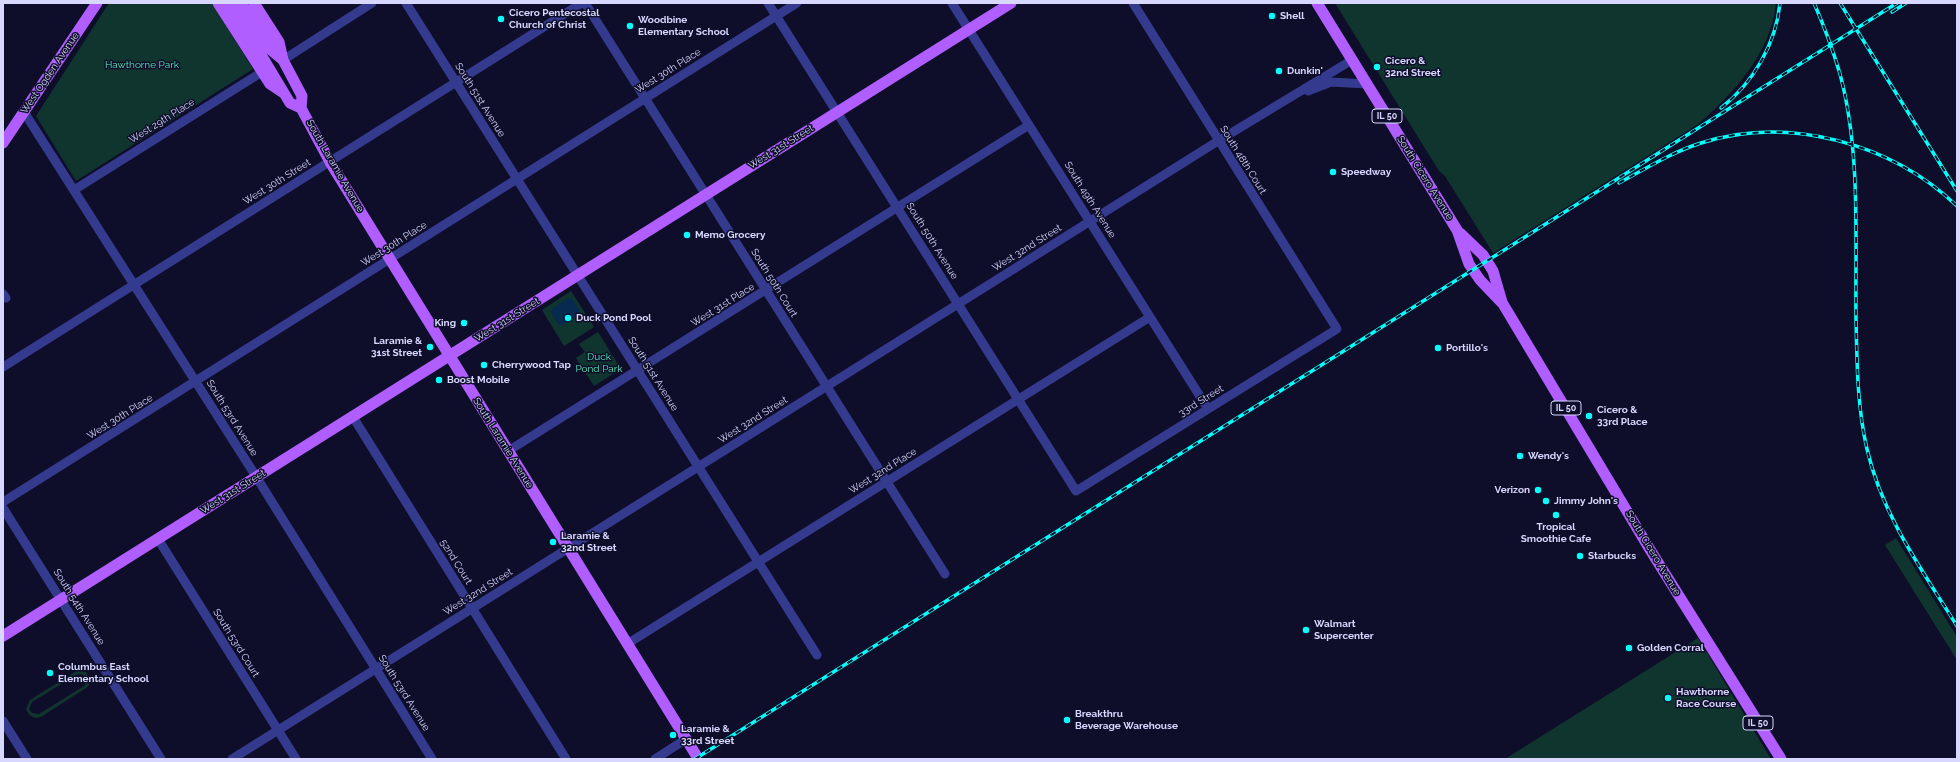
<!DOCTYPE html>
<html>
<head>
<meta charset="utf-8">
<style>
	body { margin:0 }
	#map { position:relative; width:1960px; height:762px; overflow:hidden; background:#0f0e2a; font-family:Raleway,sans-serif }
	canvas { display:block }
	.frame { position:absolute; inset:0; border:4px solid #d7d7ff; pointer-events:none }
</style>
</head>
<body>
<div id="map">
<canvas width="1960" height="762"></canvas>
<div class="frame"></div>
</div>
<script>
const g = document.querySelector('canvas').getContext('2d');
g.lineJoin = 'round';
function paint(path, color) { g.fillStyle = color; g.fill(path, 'evenodd'); }
function stroke(path, color, width, dash) { g.strokeStyle = color; g.lineWidth = width; g.lineCap = dash ? 'butt' : 'round'; g.setLineDash(dash || []); g.stroke(path); }
function label(font, color, halo, rows, align = 'center') {
  g.font = font + ' Raleway,sans-serif'; g.lineWidth = 3; g.setLineDash([]); g.textBaseline = 'middle'; g.strokeStyle = halo; g.fillStyle = color; for (const [text, x, y, turn = 0] of rows) {
    g.save(); g.translate(x, y); g.rotate((+turn || 0) * Math.PI / 180); g.textAlign = isNaN(turn) ? turn : align; if (halo) g.strokeText(text, 0, 0); g.fillText(text, 0, 0); g.restore();
  }
}
paint(new Path2D(`
	M109,3H212L253,69L76,181L36,116Z
	M1335,3H1776C1772,52 1732,95 1697,125L1493,253L1445,176L1439,171Z
	M571,291L594,327L564,346L542,310Z
	M598,332L621,369L594,386L576,358L585,352L579,344Z
	M1896,538L1957,637V660L1885,545Z
	M1698,638L1771,759H1505Z
	M78,670L86,672L89,678V685L86,688L41,717C33,719 29,716 26,709L30,700ZM76,675L81,674L86,677L87,681L84,686L39,714L32,713L29,709L32,702Z`), '#10352f');
paint(new Path2D(`
	M568,298L572,299L580,311L579,315L563,325H559L551,312L553,308Z`), '#072a50');
stroke(new Path2D(`
	M406,3L817,655
	M585,3L945,574
	M768,3L1076,491L1337,329L1133,3
	M952,3L1208,409
	M283,60L372,3
	M1308,91L1331,82L1367,84
	M24,112L257,478L432,759
	M74,190L262,72
	M3,294L6,298
	M3,367L582,3
	M353,417L566,759
	M508,451L1029,125
	M3,502L797,3
	M3,508L161,759
	M158,539L296,759
	M627,644L1150,317
	M3,721L27,759
	M232,759L1218,141L1352,60
	M655,759L686,739`), '#343b8e', 9);
stroke(new Path2D(`
	M218,3L270,84L282,92
	M230,3L290,103L301,108
	M241,3L271,50L283,60L302,96L301,108L330,162L696,755
	M254,3L279,42L283,60
	M1317,3L1457,230L1469,264L1480,280L1503,304L1649,548L1781,759
	M3,143L97,3
	M1460,233L1483,255L1493,271L1502,302
	M3,636L1011,3`), '#b05eff', 11);
const rail = new Path2D(`
	M1814,3C1824,26 1833,50 1840,74C1861,152 1855,238 1856,319C1857,362 1857,406 1867,449C1882,515 1922,570 1957,626
	M1840,3L1957,191
	M1892,12L1906,3
	M1721,108C1753,83 1776,44 1780,3
	M1619,183C1645,169 1672,152 1701,143C1788,115 1891,143 1957,206
	M695,759L1897,3`);
stroke(rail, '#03fffb', 3.5);
stroke(rail, '#0f0e2a', 2, [6]);
for (const [x, y, r, color] of [
	[1272,16,4,"#03fffb"],
	[501,19,4,"#03fffb"],
	[630,26,4,"#03fffb"],
	[1377,67,4,"#03fffb"],
	[1279,71,4,"#03fffb"],
	[1333,172,4,"#03fffb"],
	[687,235,4,"#03fffb"],
	[568,318,4,"#03fffb"],
	[464,323,4,"#03fffb"],
	[430,347,4,"#03fffb"],
	[1438,348,4,"#03fffb"],
	[484,365,4,"#03fffb"],
	[439,380,4,"#03fffb"],
	[1589,416,4,"#03fffb"],
	[1520,456,4,"#03fffb"],
	[1538,490,4,"#03fffb"],
	[1546,501,4,"#03fffb"],
	[1556,515,4,"#03fffb"],
	[553,542,4,"#03fffb"],
	[1580,556,4,"#03fffb"],
	[1306,630,4,"#03fffb"],
	[1629,648,4,"#03fffb"],
	[50,673,4,"#03fffb"],
	[1668,698,4,"#03fffb"],
	[1067,720,4,"#03fffb"],
	[673,735,4,"#03fffb"]
]) { const dot = new Path2D(); dot.arc(x, y, r, 0, 2 * Math.PI); g.fillStyle = color; g.fill(dot); stroke(dot, '#0f0e2a', 1.5); }
for (const [x, y, w] of [
	[1387,116,30],
	[1566,408,30],
	[1758,723,30]
]) { const box = new Path2D(); box.roundRect(x - w / 2, y - 7, w, 14, 3); g.fillStyle = '#0f0e2a'; g.fill(box); stroke(box, '#d7d7ff', 1); }
label('bold 9px', '#d7d7ff', null, [
	["IL 50",1387,116],
	["IL 50",1566,408],
	["IL 50",1758,723]
]);
label('bold 10px', '#d7d7ff', '#0f0e2a', [
	["Cicero Pentecostal",509,13],
	["Church of Christ",509,25],
	["Shell",1280,16],
	["Woodbine",638,20],
	["Elementary School",638,32],
	["Cicero &",1385,61],
	["32nd Street",1385,73],
	["Dunkin'",1287,71],
	["Speedway",1341,172],
	["Memo Grocery",695,235],
	["Duck Pond Pool",576,318],
	["King",456,323,"right"],
	["Laramie &",422,341,"right"],
	["31st Street",422,353,"right"],
	["Portillo's",1446,348],
	["Cherrywood Tap",492,365],
	["Boost Mobile",447,380],
	["Cicero &",1597,410],
	["33rd Place",1597,422],
	["Wendy's",1528,456],
	["Verizon",1530,490,"right"],
	["Jimmy John's",1554,501],
	["Tropical",1556,527,"center"],
	["Smoothie Cafe",1556,539,"center"],
	["Laramie &",561,536],
	["32nd Street",561,548],
	["Starbucks",1588,556],
	["Walmart",1314,624],
	["Supercenter",1314,636],
	["Golden Corral",1637,648],
	["Columbus East",58,667],
	["Elementary School",58,679],
	["Hawthorne",1676,692],
	["Race Course",1676,704],
	["Breakthru",1075,714],
	["Beverage Warehouse",1075,726],
	["Laramie &",681,729],
	["33rd Street",681,741]
], 'left');
label('10px', '#56ecb5', '#0f0e2a', [
	["Hawthorne Park",142,65],
	["Duck",599,357],
	["Pond Park",599,369]
]);
label('10px', '#d7d7ff', '#0f0e2a', [
	["West 30th Place",668,71,-32],
	["West Ogden Avenue",50,73,-56],
	["South 51st Avenue",480,100,58],
	["West 29th Place",162,121,-32],
	["West 31st Street",781,147,-32],
	["South 48th Court",1243,160,58],
	["South Laramie Avenue",335,166,60],
	["South Cicero Avenue",1425,178,58],
	["West 30th Street",277,182,-32],
	["South 49th Avenue",1090,200,58],
	["South 50th Avenue",932,241,58],
	["West 30th Place",394,244,-32],
	["West 32nd Street",1027,248,-32],
	["South 50th Court",774,283,58],
	["West 31st Place",723,305,-32],
	["West 31st Street",507,320,-32],
	["South 51st Avenue",653,374,58],
	["33rd Street",1201,401,-32],
	["West 30th Place",120,417,-32],
	["South 53rd Avenue",232,418,58],
	["West 32nd Street",753,420,-32],
	["South Laramie Avenue",503,443,58],
	["West 32nd Place",883,471,-32],
	["West 31st Street",233,492,-32],
	["South Cicero Avenue",1653,553,59],
	["52nd Court",456,562,58],
	["West 32nd Street",478,592,-32],
	["South 54th Avenue",79,607,58],
	["South 53rd Court",236,643,58],
	["South 53rd Avenue",404,693,58]
]);
</script>
</body>
</html>
